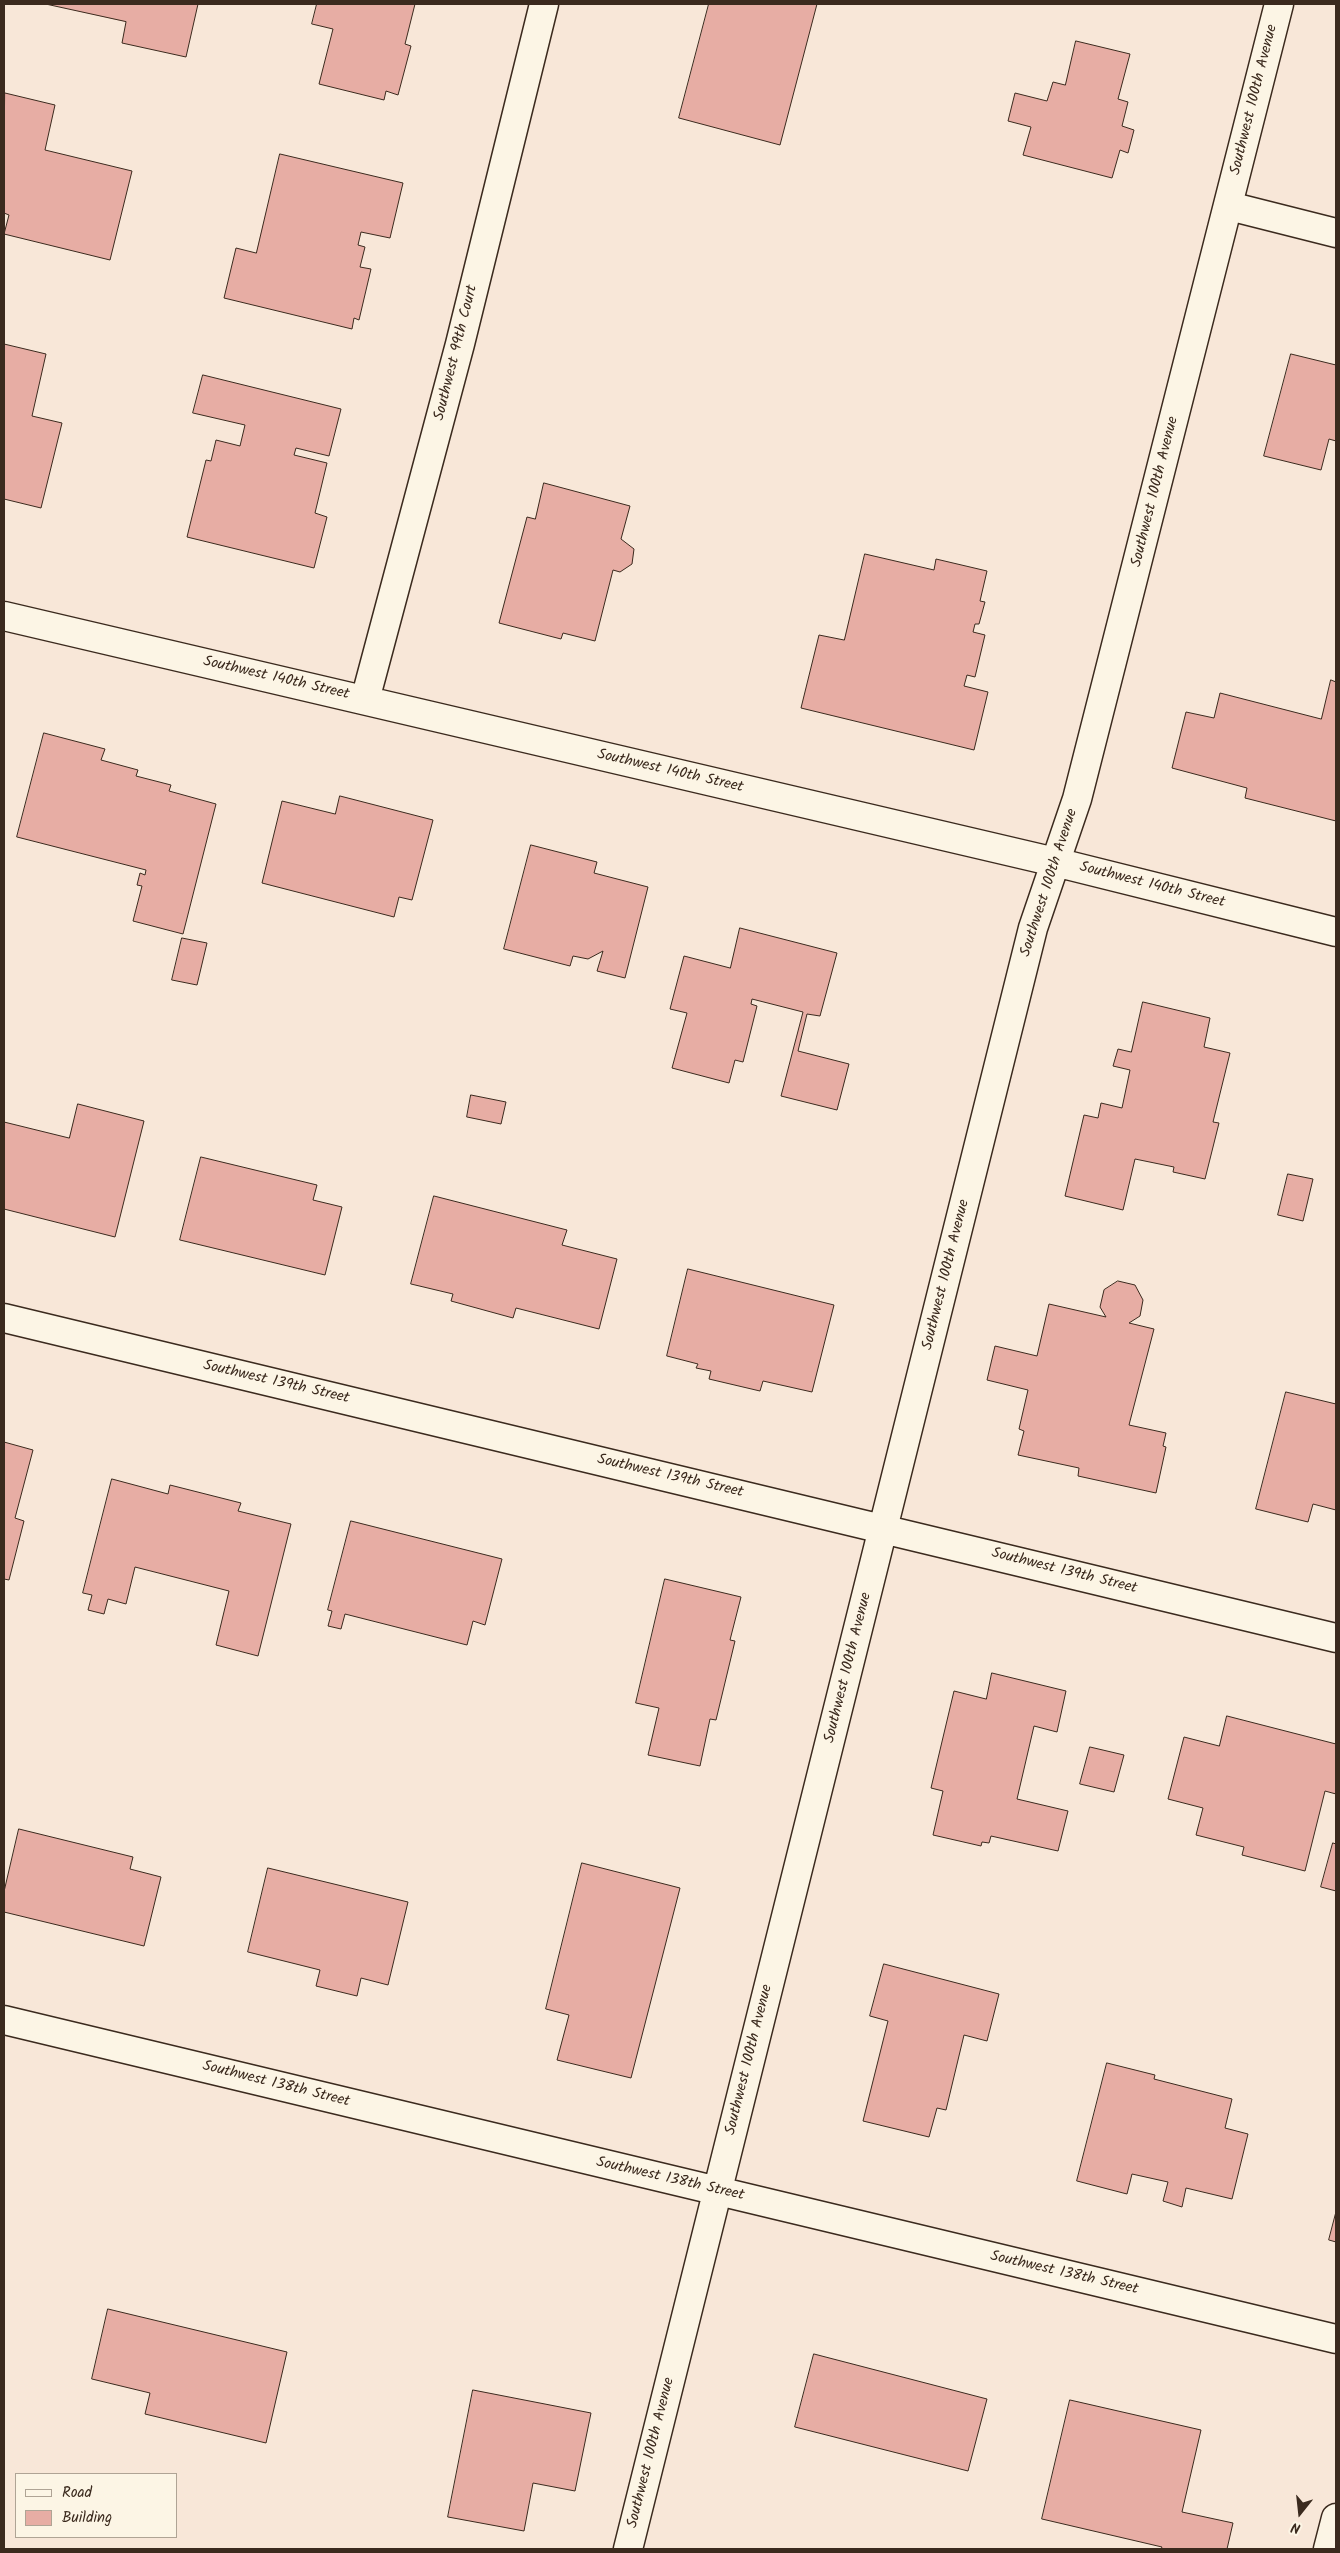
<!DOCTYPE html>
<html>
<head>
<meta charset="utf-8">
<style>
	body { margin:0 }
	#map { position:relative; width:1340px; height:2553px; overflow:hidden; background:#f8e7d8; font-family:Kalam,sans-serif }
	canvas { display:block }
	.frame { position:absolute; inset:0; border:5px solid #3b2a1e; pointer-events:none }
	.legend { position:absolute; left:15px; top:2473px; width:162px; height:65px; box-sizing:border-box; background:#fcf5e5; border:1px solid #afa495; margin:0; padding:6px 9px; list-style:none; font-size:15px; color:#3b2a1e }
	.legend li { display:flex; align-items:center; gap:10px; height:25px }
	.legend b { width:25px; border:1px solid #afa495 }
	.north { position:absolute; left:1275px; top:2488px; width:50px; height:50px; -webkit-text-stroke:4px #fcf5e5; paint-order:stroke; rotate:196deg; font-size:14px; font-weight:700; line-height:20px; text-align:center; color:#3b2a1e }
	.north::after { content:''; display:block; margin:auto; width:18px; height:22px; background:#3b2a1e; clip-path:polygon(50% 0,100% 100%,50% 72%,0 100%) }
</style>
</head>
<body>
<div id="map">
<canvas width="1340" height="2553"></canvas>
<div class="frame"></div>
<ul class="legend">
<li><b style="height:6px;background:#fcf5e5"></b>Road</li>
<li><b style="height:14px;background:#e7ada4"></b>Building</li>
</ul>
<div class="north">N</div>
</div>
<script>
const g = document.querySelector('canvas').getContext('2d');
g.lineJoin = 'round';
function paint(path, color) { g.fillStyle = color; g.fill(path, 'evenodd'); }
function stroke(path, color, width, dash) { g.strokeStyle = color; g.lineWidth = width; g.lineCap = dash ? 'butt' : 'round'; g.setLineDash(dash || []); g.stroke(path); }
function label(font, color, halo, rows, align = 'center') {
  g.font = font + ' Kalam,sans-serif'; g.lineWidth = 4.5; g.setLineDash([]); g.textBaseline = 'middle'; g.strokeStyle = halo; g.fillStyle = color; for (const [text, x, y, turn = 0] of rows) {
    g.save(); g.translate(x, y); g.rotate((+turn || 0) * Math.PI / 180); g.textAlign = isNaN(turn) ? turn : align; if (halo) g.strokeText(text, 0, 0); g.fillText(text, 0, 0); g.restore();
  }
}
const building = new Path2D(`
	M46,4H198L186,57L122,43L126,22Z
	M317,4H415L405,44L411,46L398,95L386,91L384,100L319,84L333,29L312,24Z
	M709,4H817L780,145L679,118Z
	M1076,41L1130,54L1118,99L1128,102L1122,126L1134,130L1128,153L1120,150L1112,178L1023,155L1031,127L1008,121L1015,93L1047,101L1053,82L1065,85Z
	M5,93L55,105L45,150L132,171L110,260L4,234L9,215L4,213Z
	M280,154L403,183L390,238L361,232L358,245L365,247L360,267L371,269L359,320L354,318L352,329L224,298L236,248L256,253Z
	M4,344L46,354L32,416L62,423L41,508L4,499Z
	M1291,354L1336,365V441L1329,439L1321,470L1264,456Z
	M203,375L341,409L329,456L296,448L294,455L327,463L315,513L327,517L314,568L187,537L206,460L211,461L216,440L240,446L245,425L193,413Z
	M544,483L630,506L621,539L634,549L632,564L620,572L613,570L595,641L563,633L561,639L499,623L527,517L535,519Z
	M865,554L934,570L936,559L987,571L980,601L985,602L979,624H975L973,632L985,635L975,677L967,675L964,686L988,692L974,750L801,708L819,635L844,640Z
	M1331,680L1336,682V821L1245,798L1247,788L1172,768L1186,712L1214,718L1220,693L1321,719Z
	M44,733L105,749L101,760L138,770L136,776L171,785L169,791L216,804L183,934L133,921L142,886L137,885L140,873L145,875L146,870L17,837Z
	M340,796L433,820L412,900L399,897L394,917L262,883L282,801L335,814Z
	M531,845L597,862L594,873L648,887L625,978L597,971L603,951L588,959L573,956L570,966L504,949Z
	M740,928L837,953L820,1016L807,1014L798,1051L849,1064L837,1110L781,1096L803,1012L752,999L751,1004L757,1006L743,1062L735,1060L729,1083L672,1068L687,1013L670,1009L684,956L730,968Z
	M182,938L207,943L197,985L172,980Z
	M1143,1002L1210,1018L1204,1047L1230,1053L1213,1122L1219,1123L1205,1179L1173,1172L1174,1167L1135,1159L1123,1210L1065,1196L1084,1115L1098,1118L1101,1103L1122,1108L1130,1070L1113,1066L1118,1049L1131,1052Z
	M471,1095L506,1102L501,1124L467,1117Z
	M78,1104L144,1121L115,1237L4,1209V1122L69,1138Z
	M201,1157L317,1185L313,1200L342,1207L325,1275L180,1240Z
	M1288,1174L1313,1179L1303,1221L1278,1215Z
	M434,1196L567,1230L562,1245L617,1259L599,1329L516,1308L513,1318L451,1301L453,1294L411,1284Z
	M688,1269L834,1305L812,1392L763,1381L760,1391L709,1379L711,1371L696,1368L698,1364L667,1356Z
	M1118,1281L1135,1285L1143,1300L1140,1316L1129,1323L1154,1329L1129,1425L1166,1433L1163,1446L1166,1447L1156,1493L1078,1476L1079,1468L1018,1455L1024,1431L1019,1429L1028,1390L987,1380L995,1346L1037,1356L1049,1304L1106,1317L1100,1307L1104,1290Z
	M1286,1392L1336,1404V1510L1313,1504L1308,1522L1256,1509Z
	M4,1442L33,1450L15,1518L24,1521L9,1580L4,1579Z
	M112,1479L168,1494L170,1485L241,1503L238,1511L291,1524L258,1656L216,1645L229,1591L135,1567L126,1604L108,1599L104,1614L88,1610L92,1595L83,1593Z
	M351,1521L502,1559L485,1625L473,1621L467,1645L345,1614L341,1629L328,1626L332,1611L328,1610Z
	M665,1579L741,1597L730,1640L735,1641L716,1720L710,1719L700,1766L648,1755L659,1708L636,1703Z
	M992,1673L1066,1691L1057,1732L1034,1726L1017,1799L1068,1811L1058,1851L991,1836L989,1843L982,1842L981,1846L933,1835L943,1791L931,1788L954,1691L986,1699Z
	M1227,1716L1336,1744V1794L1325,1791L1305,1871L1242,1855L1244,1847L1196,1835L1203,1808L1168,1799L1184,1737L1219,1746Z
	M1090,1747L1124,1755L1114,1792L1080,1784Z
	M19,1829L133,1857L130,1869L161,1877L144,1946L4,1912V1892Z
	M1333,1843L1336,1844V1891L1321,1887Z
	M582,1863L680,1888L631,2078L557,2060L569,2015L546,2009Z
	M268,1868L408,1902L388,1985L361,1978L357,1996L316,1986L320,1970L248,1952Z
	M884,1964L999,1994L987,2041L964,2035L946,2110L937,2108L929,2137L863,2121L888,2021L870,2016Z
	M1107,2063L1155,2075L1154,2079L1232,2099L1225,2128L1248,2134L1232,2199L1186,2188L1182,2207L1163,2201L1168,2182L1132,2174L1127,2194L1077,2181Z
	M1336,2212V2242L1329,2240Z
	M108,2309L287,2352L266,2443L145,2414L150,2393L92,2379Z
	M814,2354L987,2399L968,2471L795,2427Z
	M473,2390L591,2413L575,2491L533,2483L524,2531L448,2517Z
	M1070,2400L1201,2430L1182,2512L1233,2523L1227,2549H1161L1162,2547L1042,2519Z`);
paint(building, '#e7ada4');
stroke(building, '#3b2a1e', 1);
const minor = new Path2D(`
	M1229,206L1336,233
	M4,616L1055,862L1336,932
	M365,700L460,344L544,4
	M4,1318L1336,1638
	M4,2020L1336,2339
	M628,2549L1033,928L1077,799L1279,4
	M1328,2549L1336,2518`);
stroke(minor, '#3b2a1e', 31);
stroke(minor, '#fcf5e5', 28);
label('15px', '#3b2a1e', '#fcf5e5', [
	["Southwest 100th Avenue",1255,100,-76],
	["Southwest 99th Court",457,353,-76],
	["Southwest 100th Avenue",1156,492,-76],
	["Southwest 140th Street",276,679,13],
	["Southwest 140th Street",670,772,13],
	["Southwest 100th Avenue",1050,883,-72],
	["Southwest 140th Street",1152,886,14],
	["Southwest 100th Avenue",947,1275,-76],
	["Southwest 139th Street",276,1383,13],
	["Southwest 139th Street",670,1477,13],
	["Southwest 139th Street",1064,1572,14],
	["Southwest 100th Avenue",849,1668,-76],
	["Southwest 100th Avenue",750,2060,-76],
	["Southwest 138th Street",276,2085,14],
	["Southwest 138th Street",670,2180,13],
	["Southwest 138th Street",1064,2274,13],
	["Southwest 100th Avenue",652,2453,-76]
]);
</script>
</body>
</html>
